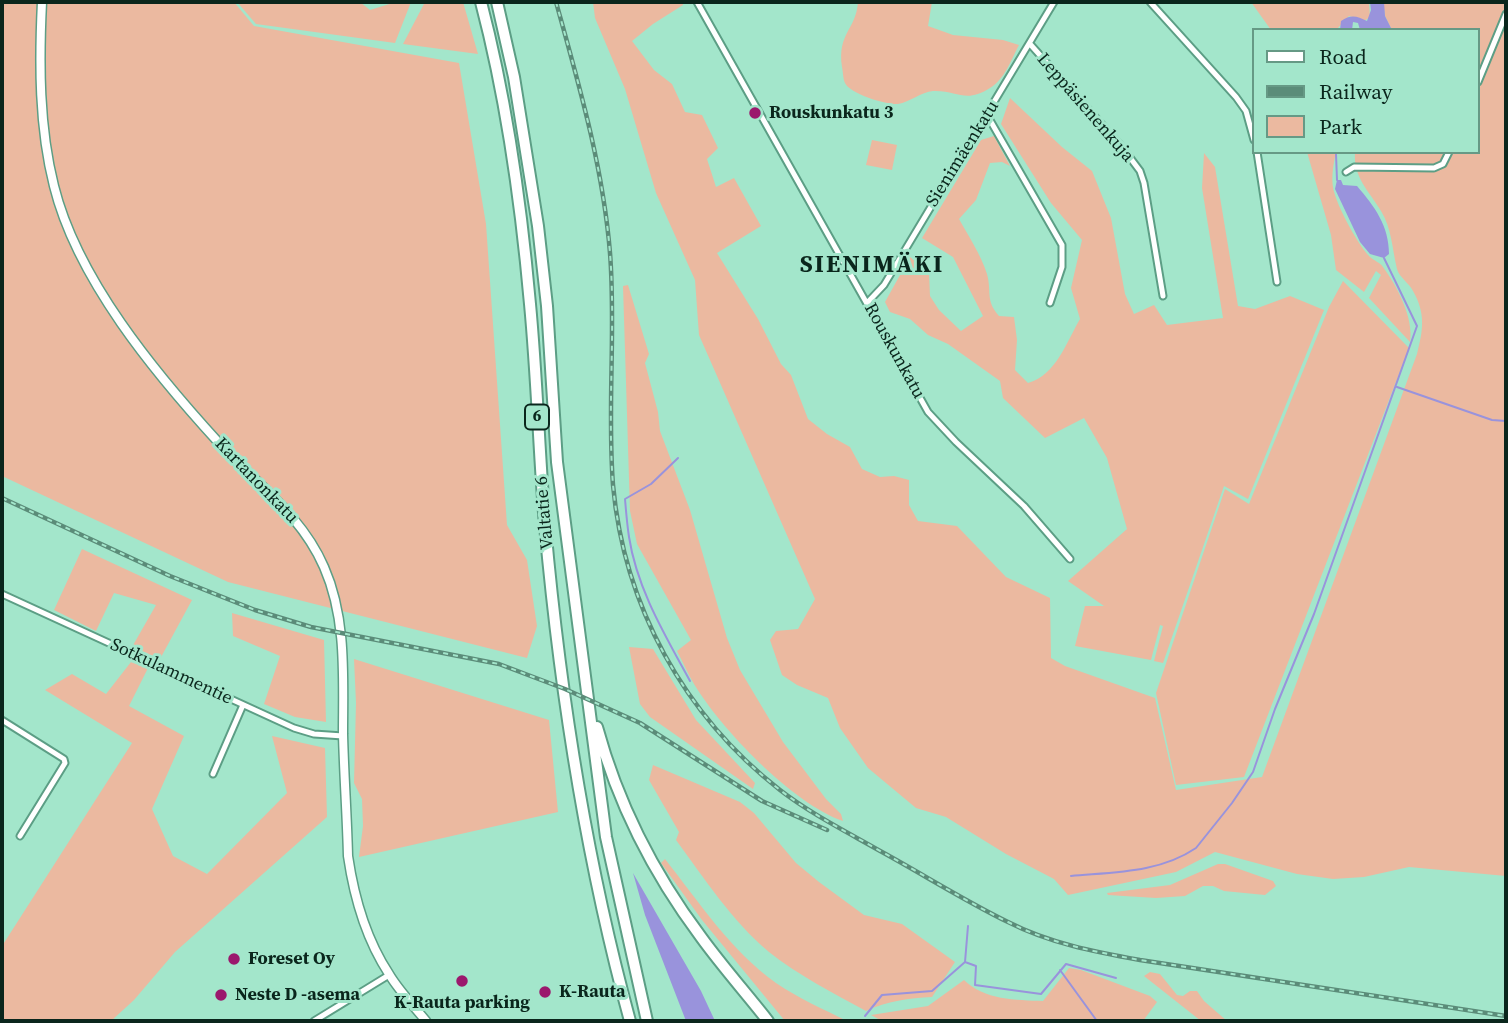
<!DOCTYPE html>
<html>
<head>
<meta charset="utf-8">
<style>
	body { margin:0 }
	#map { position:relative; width:1508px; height:1023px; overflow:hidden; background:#a3e6cb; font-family:"Source Serif 4",serif }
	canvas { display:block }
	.frame { position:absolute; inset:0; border:4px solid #0a261c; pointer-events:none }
	.legend { position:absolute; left:1252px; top:28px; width:228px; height:126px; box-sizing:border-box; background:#a3e6cb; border:2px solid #669985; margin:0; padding:9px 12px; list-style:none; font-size:21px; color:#0a261c }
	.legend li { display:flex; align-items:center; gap:14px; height:35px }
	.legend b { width:35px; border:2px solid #669985 }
</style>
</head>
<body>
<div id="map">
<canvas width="1508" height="1023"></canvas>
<div class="frame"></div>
<ul class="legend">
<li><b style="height:9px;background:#fff"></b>Road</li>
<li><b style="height:9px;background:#5b8c79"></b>Railway</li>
<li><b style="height:19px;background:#ebb9a0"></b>Park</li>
</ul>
</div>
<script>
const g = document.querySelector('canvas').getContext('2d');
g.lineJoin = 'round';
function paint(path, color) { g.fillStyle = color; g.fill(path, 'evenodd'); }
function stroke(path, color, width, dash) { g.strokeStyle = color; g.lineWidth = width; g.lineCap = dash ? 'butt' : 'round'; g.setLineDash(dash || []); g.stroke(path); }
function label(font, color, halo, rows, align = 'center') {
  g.font = font + ' "Source Serif 4",serif'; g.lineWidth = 6; g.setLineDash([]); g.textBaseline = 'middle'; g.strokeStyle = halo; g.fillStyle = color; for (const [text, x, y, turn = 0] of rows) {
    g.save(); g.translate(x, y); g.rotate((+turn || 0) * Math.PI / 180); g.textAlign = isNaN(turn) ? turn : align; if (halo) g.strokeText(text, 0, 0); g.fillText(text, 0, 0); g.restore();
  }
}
paint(new Path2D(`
	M2,2H234L254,26L459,63L486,224L507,525L527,560L537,626L527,658L228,582L2,476Z
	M237,2H360L370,10L396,2H411L395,43L256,24Z
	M425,2H463L478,54L403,44Z
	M593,2H683V5L653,24L632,41L654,70L672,84L685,112L702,115L718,148L707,159L716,187L734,178L761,226L717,253L758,319L781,364L791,375L808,419L827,434L850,447L862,469L880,477L894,476L909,480V505L918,521L957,526L1006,577L1050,598L1051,658L1065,666L1155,698L1176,790L1262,777L1417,354C1423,330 1426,314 1413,291C1409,283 1399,277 1397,269C1392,249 1392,229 1381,211C1369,191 1353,177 1355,152H1478V30H1392L1385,16L1383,2H1506V876L1409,867L1364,877L1333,879L1297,874L1215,852L1176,872L1068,895L1054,879L1006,854L946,817L916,808L868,768L840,728L828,698L797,685L782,675L770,640L776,631L798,629L815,599L699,335L695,280L656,193L625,89L595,18Z
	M858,2H932L928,26L953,35L1003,40L1019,45C1011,60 1005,79 990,88C965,104 958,90 933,91C921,92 910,102 898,104C887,105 850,94 845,83C843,79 843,71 842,67C837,33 856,30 858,2Z
	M1251,2H1369L1370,17L1364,21L1349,16L1336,30H1271Z
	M1010,98L1062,147L1092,171L1111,218L1125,294L1134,314L1154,305L1167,325L1223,318L1202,188L1204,153L1215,167L1238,306L1255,309L1290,296L1324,310L1248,499L1224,486L1163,663L1154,661L1163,626L1160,625L1151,660L1075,646L1085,606H1104L1068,581L1127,529L1107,458L1084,418L1045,438L1003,398L1000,381L948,344L928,335L910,319L890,312L885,302L910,257L929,272L930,296L939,310L961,331L983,316L953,257L922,238L981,140L994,136L1010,166L1002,162L990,163L976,200L959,219C969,237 981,255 987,274C992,292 985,300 999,316L1014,317L1017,340L1015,370L1028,383C1056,375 1066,343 1080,319L1071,288L1082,240L1051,203L1001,124Z
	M872,140L897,145L892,170L866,165Z
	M1307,152H1336C1333,166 1330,182 1335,195C1340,211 1358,245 1370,257C1374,261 1380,262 1383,267C1397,286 1414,318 1410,342L1369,298L1381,275L1376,271L1364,292L1336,270L1331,235Z
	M1343,281L1409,348L1244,777L1176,785L1156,693L1225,489L1249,504L1329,307Z
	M628,285L649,354L645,363L658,412L660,431L690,510L727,638L740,670L783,742L826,799L841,814L843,821C793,804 721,729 694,684C688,674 683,662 677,651L691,640L637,544L630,511L623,286Z
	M82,549L192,600L160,659L132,647L156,605L114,593L96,631L54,610Z
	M232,613L324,640L326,722L295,717L264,704L280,656L233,636Z
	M629,647L653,649L696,720L755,783L753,789L650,717L640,704Z
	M354,659L549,720L558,812L359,857L363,826L362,799L354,783L356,703Z
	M131,662L148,668L129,706L184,736L152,809L173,856L207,874L287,793L272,736L325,748L327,817L175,952L134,1000L111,1021H2V946L132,743L45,690L72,674L106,694Z
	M653,765L740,802L754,813L796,863L819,882L864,915L902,924L955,962L932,997C909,998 887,1001 866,1011C833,993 798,975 769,952C732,921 704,878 676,840L679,832L649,780Z
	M665,859C699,902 731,951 776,983C798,998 823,1009 847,1021H785L702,920L661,863Z
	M1218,864H1225L1273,881L1276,886L1265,895L1224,891L1213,886H1203L1185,896L1156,898L1108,895L1107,893L1170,885Z
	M1069,968L1081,970L1150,996L1157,1002L1143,1021H882L871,1015L928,1006L964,980C984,1000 1016,1000 1043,1001Z
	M1150,972L1160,974L1177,995L1183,996L1190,991H1197L1204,1001L1227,1021H1201L1144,976Z`), '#ebb9a0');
paint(new Path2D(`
	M1370,2H1384L1385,16L1392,30H1360L1358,23L1353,22L1352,30H1340L1341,21C1351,14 1357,16 1367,21L1371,10Z
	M1337,180H1341L1343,185L1357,186C1375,207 1389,226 1389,254L1384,258L1370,254L1360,242L1335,189Z
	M633,873L701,991L715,1021H686L645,915Z`), '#9993dc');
stroke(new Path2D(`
	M1336,154L1337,180
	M1397,387L1492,420L1506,421
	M678,458L651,484L625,499C626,511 627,524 629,537C637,589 665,635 690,681
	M1071,876C1114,872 1159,873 1196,848L1232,803L1253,772L1275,709L1314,614L1417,326L1384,258
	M965,962L976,966L975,985L1041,994L1066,964L1116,978
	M1060,970L1097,1021
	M865,1016L882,995L932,991L965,962L968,926`), '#9993dc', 2);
const street = new Path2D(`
	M697,2L928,412L956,442L1024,506L1070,559
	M1150,2L1236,97L1246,111L1254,140
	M1030,44L1122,147L1140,171L1144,183L1163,296
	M1478,82L1506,14
	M987,115L1062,245V267L1050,303
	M1257,152L1277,282
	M1346,172L1354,167L1434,168L1443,164L1449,152
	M867,303L884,285L1054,2
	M2,594L294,728L314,734L343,736
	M2,720L64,759L65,763L20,836
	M213,774L243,705
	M314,1021L389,975`);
const secondary = new Path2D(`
	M42,2C39,63 39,127 54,186C77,279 155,373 219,443C256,484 301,514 324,567C347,619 343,678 343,734C344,775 347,815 348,856C354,897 366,939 389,974C399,991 414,1006 426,1021`);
const highway = new Path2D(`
	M481,2C507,101 521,203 530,304C537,378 539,452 545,526C560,692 586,860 630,1021
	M497,2L514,77L538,226L547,306L557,462L606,837L647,1021
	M597,727C618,804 653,873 701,937C722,966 746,993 768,1021`);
stroke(street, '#5c9e85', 9);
stroke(secondary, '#5c9e85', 11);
stroke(highway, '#5c9e85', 14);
stroke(street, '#fff', 5);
stroke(secondary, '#fff', 8);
stroke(highway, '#fff', 10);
const rail = new Path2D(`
	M556,2C579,85 603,167 610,253C616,330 607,408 613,485C624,606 684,715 780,790C811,814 847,832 882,852C924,875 965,901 1008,922C1049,943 1095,952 1140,960L1506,1016
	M2,498L170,576L255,610L311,627L499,664L565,689L640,723L762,801L827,830`);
stroke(rail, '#5b8c79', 4.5);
stroke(rail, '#a3e6cb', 2, [5]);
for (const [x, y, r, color] of [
	[755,113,7,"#9b186d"],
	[234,959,7,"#9b186d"],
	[462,981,7,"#9b186d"],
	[545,992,7,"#9b186d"],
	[221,995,7,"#9b186d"]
]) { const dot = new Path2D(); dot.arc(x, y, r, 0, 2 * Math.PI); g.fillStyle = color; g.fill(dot); stroke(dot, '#a3e6cb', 2.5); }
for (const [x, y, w] of [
	[537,417,24]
]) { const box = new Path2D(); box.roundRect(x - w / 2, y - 12.5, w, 25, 5); g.fillStyle = '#a3e6cb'; g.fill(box); stroke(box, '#0a261c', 2); }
label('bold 16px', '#0a261c', null, [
	["6",537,417]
]);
label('18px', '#0a261c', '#a3e6cb', [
	["Leppäsienenkuja",1085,108,49],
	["Sienimäenkatu",963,154,-58],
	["Rouskunkatu",894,351,61],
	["Kartanonkatu",256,481,46],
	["Valtatie 6",545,513,-95],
	["Sotkulammentie",171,672,25]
]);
label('bold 18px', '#0a261c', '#a3e6cb', [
	["Rouskunkatu 3",769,113],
	["Foreset Oy",248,959],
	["K-Rauta",559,992],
	["Neste D -asema",235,995],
	["K-Rauta parking",462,1003,"center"]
], 'left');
g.letterSpacing = '2px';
label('bold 24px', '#0a261c', '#a3e6cb', [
	["SIENIMÄKI",872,266]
]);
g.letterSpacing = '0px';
</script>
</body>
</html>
